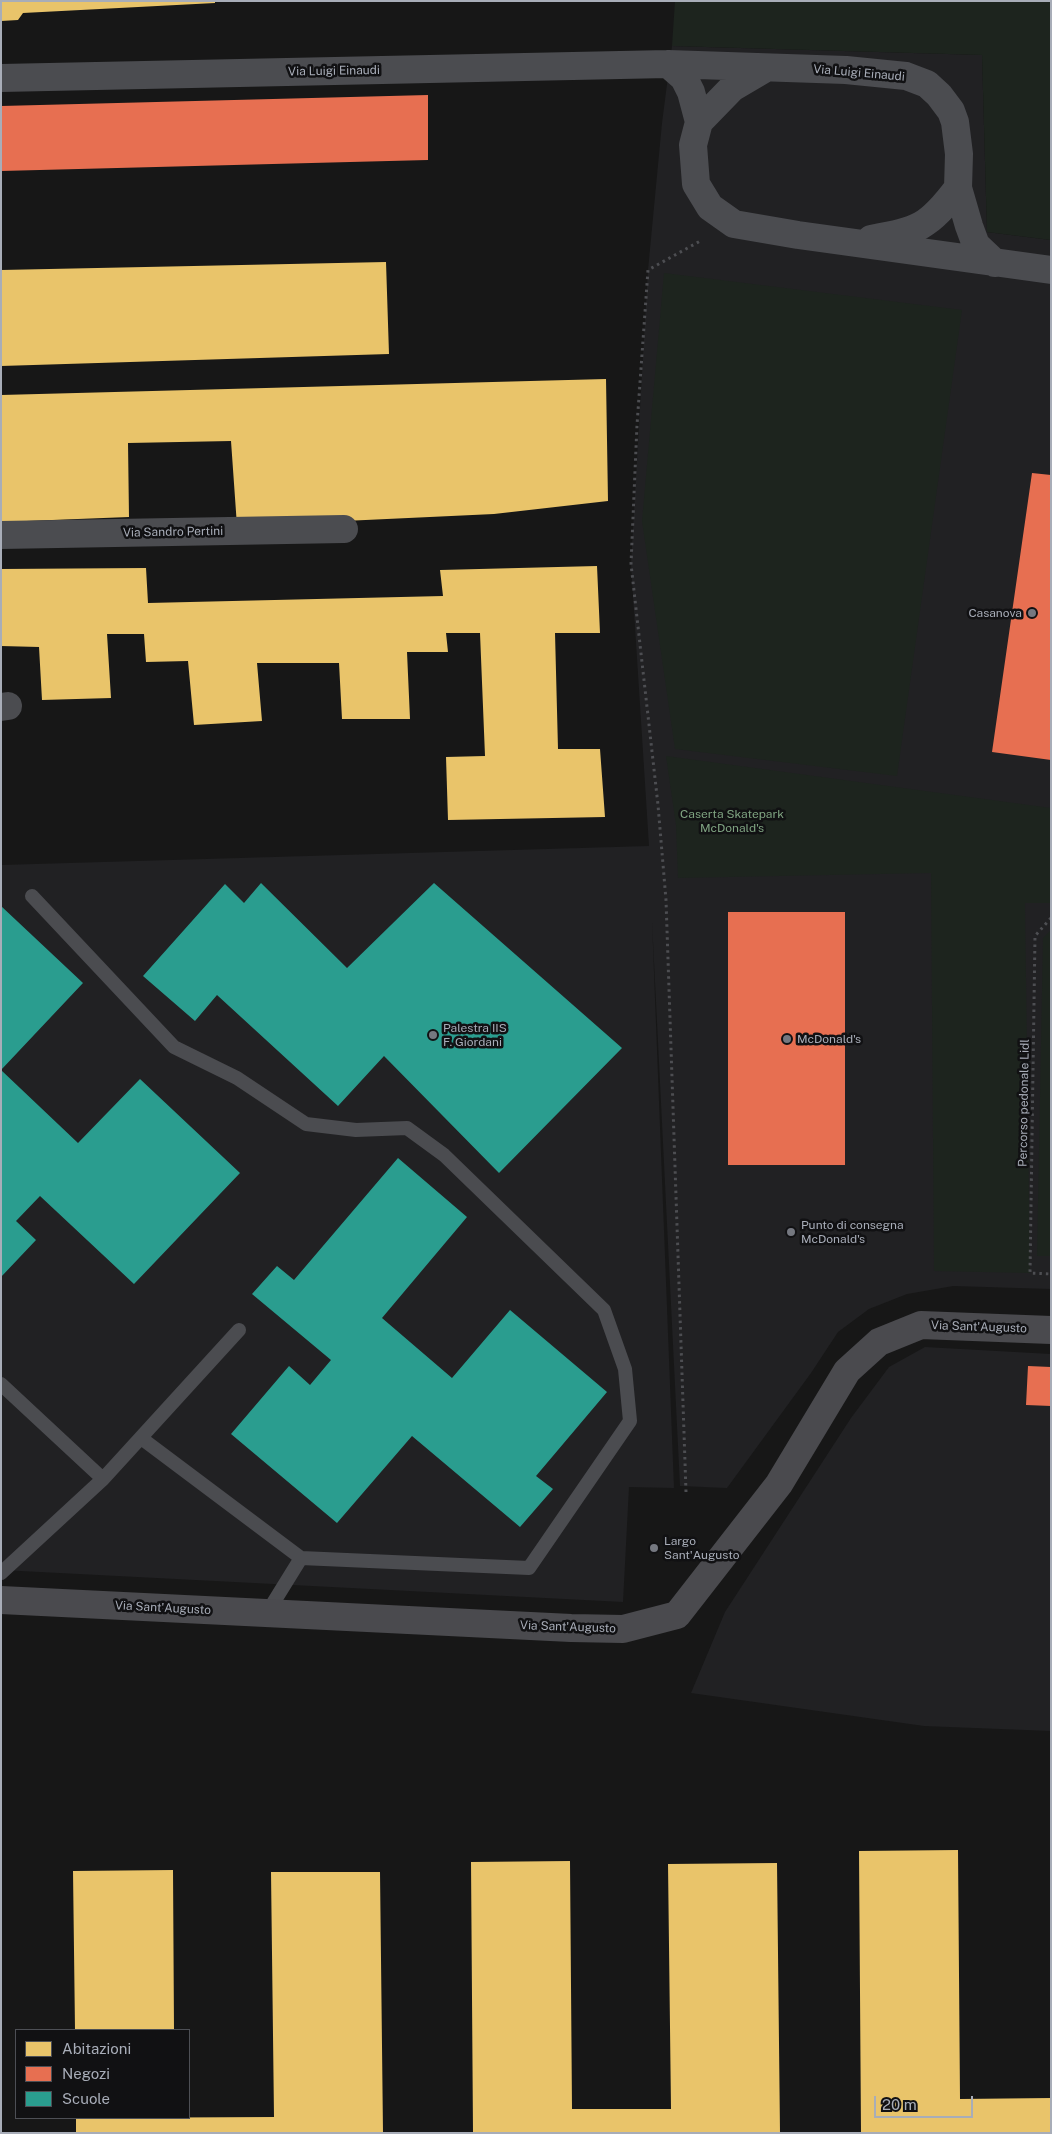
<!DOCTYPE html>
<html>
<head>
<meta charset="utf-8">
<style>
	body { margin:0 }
	#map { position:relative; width:1052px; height:2134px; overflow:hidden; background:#171717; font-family:"Public Sans",sans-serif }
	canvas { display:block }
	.frame { position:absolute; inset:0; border:2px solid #a8adb8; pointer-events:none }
	.legend { position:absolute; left:15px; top:2029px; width:175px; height:90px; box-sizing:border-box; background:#111113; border:1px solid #4d4f55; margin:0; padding:6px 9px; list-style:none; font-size:15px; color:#a8adb8 }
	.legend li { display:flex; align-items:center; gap:10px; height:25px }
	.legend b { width:25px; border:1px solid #4d4f55 }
	.scale { position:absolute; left:874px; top:2096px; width:99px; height:22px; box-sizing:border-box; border:2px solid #a8adb8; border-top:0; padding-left:6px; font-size:15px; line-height:18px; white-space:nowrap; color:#a8adb8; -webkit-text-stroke:4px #111113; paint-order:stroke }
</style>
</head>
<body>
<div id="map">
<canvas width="1052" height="2134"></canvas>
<div class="frame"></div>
<ul class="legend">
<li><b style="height:14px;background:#e9c46a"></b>Abitazioni</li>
<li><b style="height:14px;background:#e76f51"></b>Negozi</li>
<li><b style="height:14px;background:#2a9d8f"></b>Scuole</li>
</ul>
<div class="scale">20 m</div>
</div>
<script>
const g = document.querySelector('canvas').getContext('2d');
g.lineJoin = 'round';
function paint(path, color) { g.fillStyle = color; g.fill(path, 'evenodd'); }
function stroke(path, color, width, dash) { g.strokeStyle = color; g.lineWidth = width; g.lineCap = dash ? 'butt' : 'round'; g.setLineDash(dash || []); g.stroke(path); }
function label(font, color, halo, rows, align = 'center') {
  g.font = font + ' "Public Sans",sans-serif'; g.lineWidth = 5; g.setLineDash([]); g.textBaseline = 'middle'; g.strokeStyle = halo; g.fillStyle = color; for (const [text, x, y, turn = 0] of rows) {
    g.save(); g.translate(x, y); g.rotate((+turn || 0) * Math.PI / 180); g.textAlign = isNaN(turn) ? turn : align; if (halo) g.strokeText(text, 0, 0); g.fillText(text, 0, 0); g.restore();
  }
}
paint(new Path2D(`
	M672,46L982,55L987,232L1051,240V1289L953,1286L907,1294L869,1309L838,1332L811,1373L727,1488L680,1486L652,921L674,1488L629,1487L623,1602L1,1570V865L649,846L631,564L648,270L662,123Z
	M925,1347L1051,1354V1731L924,1726L691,1693L725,1612L851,1418L889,1367Z`), '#212123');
paint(new Path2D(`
	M675,1H1051V240L987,232L982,55L672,46Z
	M664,273L962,310L897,776L675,749L642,521Z
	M666,756L1051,808V903H1025L1030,1273L934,1271L931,873L678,878L676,825Z
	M1051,930V1256H1037L1043,938Z`), '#1d241e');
paint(new Path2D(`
	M1,1H215V3L23,13L18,20L1,21Z
	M386,262L389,354L1,366V270Z
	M606,379L608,501L494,514L237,526L231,441L128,443L129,517L1,522V395Z
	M597,566L600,633H555L558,749H600L605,817L448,820L446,757L485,756L480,633H446L448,652H407L410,719H342L339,663H257L262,721L194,725L188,661L146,662L144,634H107L111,698L42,700L39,647L1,646V569L146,568L148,603L443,596L440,570Z
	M958,1850L960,2099L1051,2098V2133H861L859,1851Z
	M570,1861L572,2109H671L668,1864L777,1863L780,2133H473L471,1862Z
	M173,1870L174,2030H75L73,1871Z
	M271,1872H380L383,2133H76V2118L274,2117Z`), '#e9c46a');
paint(new Path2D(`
	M428,95V160L1,171V106Z
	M1032,473L1051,475V760L992,752Z
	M728,912H845V1165H728Z
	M1028,1366L1051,1367V1406L1026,1405Z`), '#e76f51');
paint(new Path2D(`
	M261,883L347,968L434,883L622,1048L499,1173L384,1056L338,1106L217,995L195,1021L143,976L225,884L244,903Z
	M1,906L83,983L1,1070Z
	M1,1070L78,1143L140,1079L240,1173L134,1284L40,1196L16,1221L36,1240L1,1277Z
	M398,1158L467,1217L382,1318L452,1378L510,1310L607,1392L536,1476L553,1489L520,1527L412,1436L337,1523L231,1434L289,1366L310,1385L331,1360L252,1294L277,1266L294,1280Z`), '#2a9d8f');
stroke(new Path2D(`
	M1051,918L1035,936L1030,1273L1051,1274
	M686,1492L666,900L658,805L631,564L637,425L648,270L702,240`), '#4d4e52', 3, [2.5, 4]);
stroke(new Path2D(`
	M32,896L174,1047L237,1078L306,1124L356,1130L407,1128L444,1155L604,1310L625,1369L630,1421L529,1568L301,1558L141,1438
	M1,1384L103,1479L239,1330
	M1,1573L103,1479
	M267,1613L301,1558`), '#4b4c50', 14);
stroke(new Path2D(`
	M668,64L684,78L691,92L699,122L693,145L696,184L710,207L734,224L798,235L1051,270
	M1,78L668,64L846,70L906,76L927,84L939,95L951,111L955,122L959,154L958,188L969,226L976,245L995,263
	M699,122L732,88L766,68
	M871,239C919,230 928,228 958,188
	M1,535L344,529
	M1,707L8,706`), '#4b4c50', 28);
stroke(new Path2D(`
	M1,1600L571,1628L623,1629L677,1615L779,1484L847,1371L879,1342L921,1325L1051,1330`), '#4a4a4e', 28);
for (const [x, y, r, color] of [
	[1032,613,5,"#757880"],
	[433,1035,5,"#757880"],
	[787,1039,5,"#757880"],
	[791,1232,5,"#757880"],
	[654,1548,5,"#757880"]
]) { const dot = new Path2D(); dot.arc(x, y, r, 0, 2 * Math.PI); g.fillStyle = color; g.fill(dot); stroke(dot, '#111113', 2); }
label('12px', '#a8adb8', '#111113', [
	["Via Luigi Einaudi",334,71,-1],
	["Via Luigi Einaudi",859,73,5],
	["Via Sandro Pertini",173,532,-1],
	["Percorso pedonale Lidl",1024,1103,-89],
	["Via Sant'Augusto",979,1327,2],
	["Via Sant'Augusto",163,1608,3],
	["Via Sant'Augusto",568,1627,2]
]);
label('12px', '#a8adb8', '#111113', [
	["Casanova",1022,613,"right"],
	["Palestra IIS",443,1028],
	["F. Giordani",443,1042],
	["McDonald's",797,1039],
	["Punto di consegna",801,1225],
	["McDonald's",801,1239],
	["Largo",664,1541],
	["Sant'Augusto",664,1555]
], 'left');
label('12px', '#7fa381', '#111113', [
	["Caserta Skatepark",732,814],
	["McDonald's",732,828]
]);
</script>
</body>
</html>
